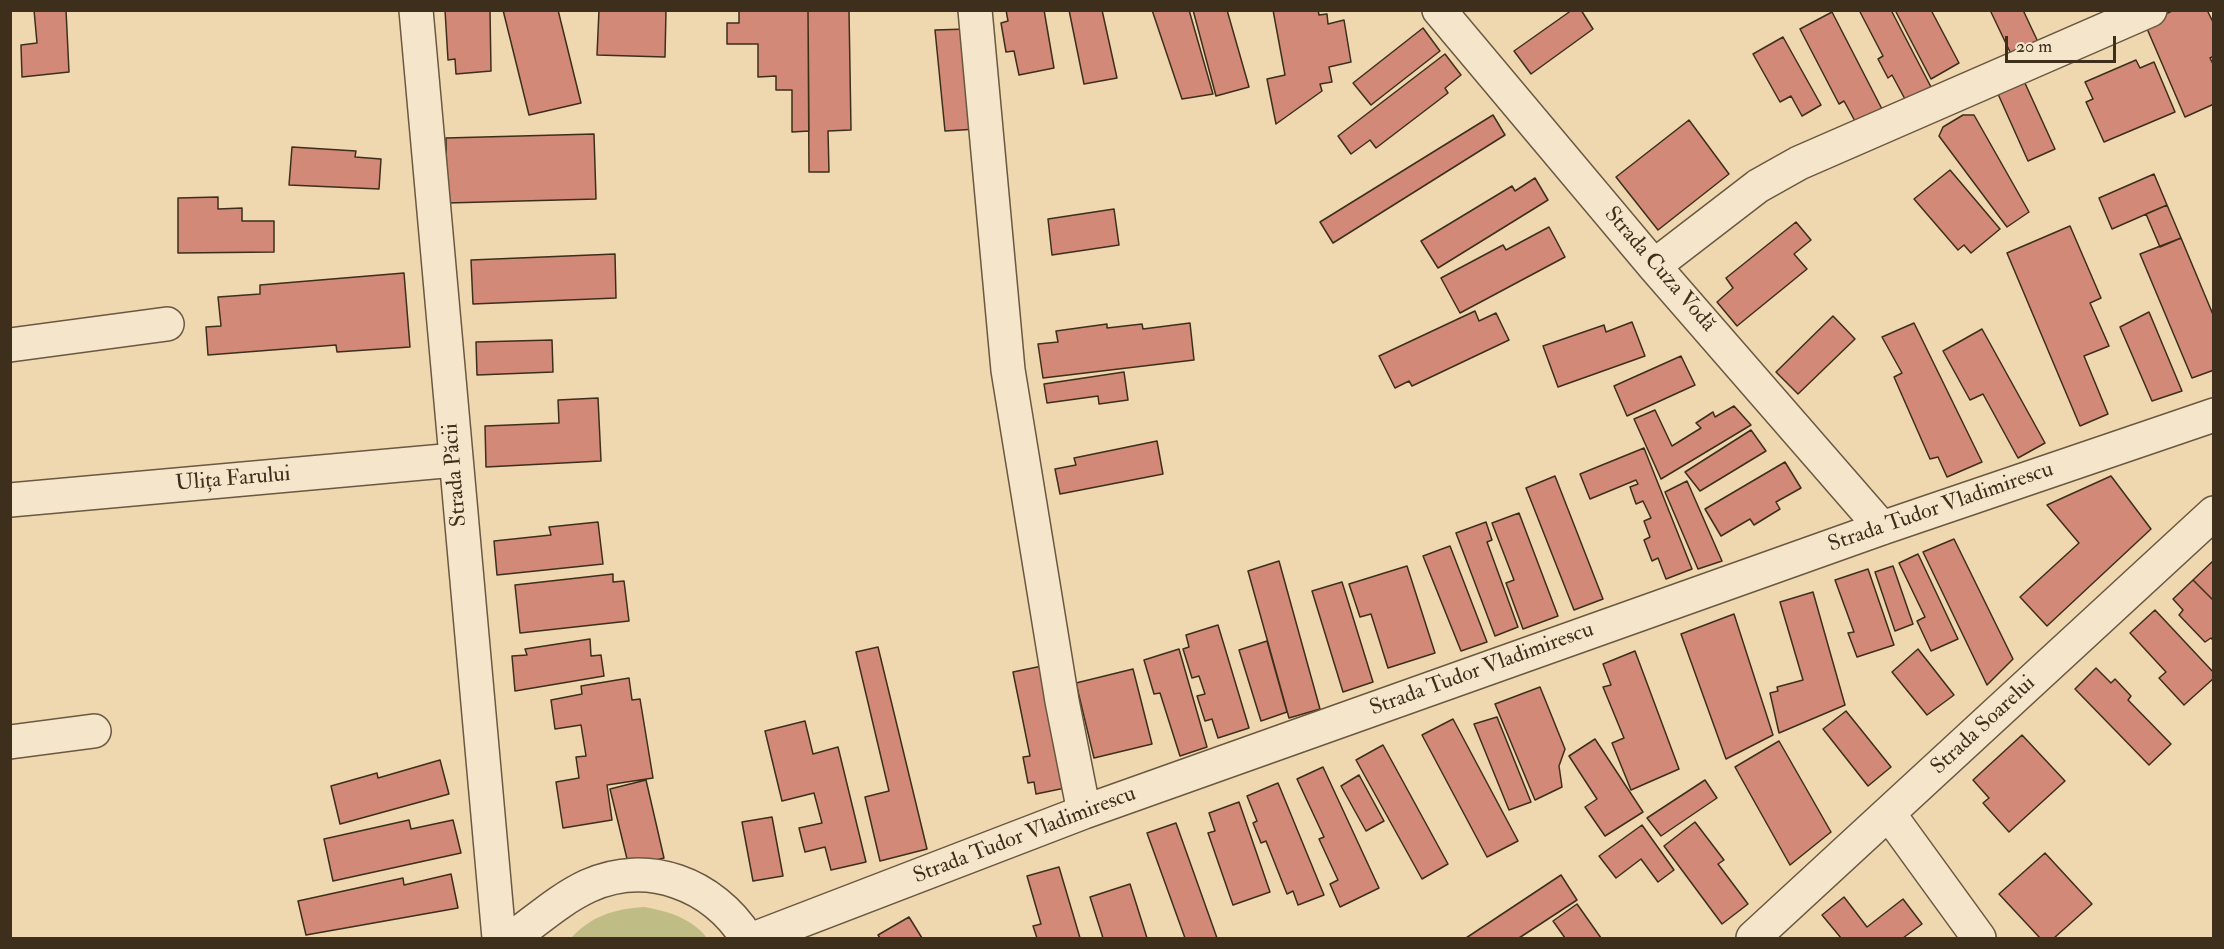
<!DOCTYPE html>
<html>
<head>
<meta charset="utf-8">
<style>
	body { margin:0 }
	#map { position:relative; width:2224px; height:949px; overflow:hidden; background:#efd7af; font-family:"IM FELL Double Pica",serif }
	canvas { display:block }
	.frame { position:absolute; inset:0; border:12px solid #3d2f1c; pointer-events:none }
	.scale { position:absolute; left:2005px; top:36px; width:111px; height:27px; box-sizing:border-box; border:3px solid #3d2f1c; border-top:0; padding-left:8px; font-size:18px; line-height:21px; white-space:nowrap; color:#3d2f1c; -webkit-text-stroke:4px #f5e5cb; paint-order:stroke }
</style>
</head>
<body>
<div id="map">
<canvas width="2224" height="949"></canvas>
<div class="frame"></div>
<div class="scale">20 m</div>
</div>
<script>
const g = document.querySelector('canvas').getContext('2d');
g.lineJoin = 'round';
function paint(path, color) { g.fillStyle = color; g.fill(path, 'evenodd'); }
function stroke(path, color, width, dash) { g.strokeStyle = color; g.lineWidth = width; g.lineCap = dash ? 'butt' : 'round'; g.setLineDash(dash || []); g.stroke(path); }
function label(font, color, halo, rows, align = 'center') {
  g.font = font + ' "IM FELL Double Pica",serif'; g.lineWidth = 4.5; g.setLineDash([]); g.textBaseline = 'middle'; g.strokeStyle = halo; g.fillStyle = color; for (const [text, x, y, turn = 0] of rows) {
    g.save(); g.translate(x, y); g.rotate((+turn || 0) * Math.PI / 180); g.textAlign = isNaN(turn) ? turn : align; if (halo) g.strokeText(text, 0, 0); g.fillText(text, 0, 0); g.restore();
  }
}
paint(new Path2D(`
	M644,907C668,911 691,918 707,938H571C591,916 614,909 644,907Z`), '#c0bc86');
const building = new Path2D(`
	M34,10H66L69,72L22,77L21,45L37,43Z
	M445,10H490L491,71L456,74L455,59L448,60Z
	M503,10H558L581,103L529,115Z
	M599,10H666L665,57L597,55Z
	M739,10H808L809,131L792,132V90H776V76L758,77V44H727V23H739Z
	M808,10H849L851,130L828,131L829,172H809Z
	M1006,10H1044L1054,68L1019,75L1014,51L1006,52L1001,23L1008,21Z
	M1069,10H1102L1117,78L1084,84Z
	M1152,10H1189L1213,94L1182,99Z
	M1193,10H1227L1249,87L1216,96Z
	M1273,10H1318L1319,15L1327,14L1328,24L1344,20L1351,62L1329,67L1332,82L1320,84L1322,91L1276,124L1267,79L1285,75Z
	M1572,10H1581L1593,29L1531,74L1514,51Z
	M1859,10H1891L1931,87L1906,101L1892,75L1888,78L1878,59L1883,56Z
	M1895,10H1931L1959,63L1931,79Z
	M1990,10H2023L2038,42L2011,54Z
	M2174,10H2207L2214,24V56L2210,58L2214,66V104L2185,117L2145,24Z
	M1832,12L1882,109L1856,123L1844,101L1839,104L1800,29Z
	M1423,28L1440,51L1371,105L1353,83Z
	M967,29L977,129L945,131L935,30Z
	M1783,37L1821,105L1802,116L1791,96L1780,102L1753,54Z
	M1445,54L1461,75L1445,88L1448,93L1376,148L1370,140L1351,154L1338,136Z
	M2136,60L2140,68L2154,62L2175,112L2104,142L2086,102L2093,99L2085,82Z
	M2024,81L2055,149L2028,161L1998,94Z
	M1493,115L1505,135L1333,243L1320,222Z
	M1963,115H1974L2029,212L2007,227L1939,136L1943,127Z
	M1689,120L1729,174L1658,230L1616,177Z
	M594,134L596,199L447,203L446,138Z
	M292,147L356,151L355,157L381,159L379,189L289,185Z
	M1950,170L2000,229L1971,253L1964,245L1958,250L1914,199Z
	M2154,174L2167,205L2112,229L2099,198Z
	M1535,178L1548,200L1438,268L1421,241L1512,186L1515,191Z
	M218,197V209L242,208V221H274V252L178,253V198Z
	M2167,205L2181,238L2160,247L2146,214Z
	M1114,209L1119,245L1052,255L1048,219Z
	M1796,222L1811,240L1794,254L1807,269L1737,326L1717,302L1733,288L1726,278Z
	M2070,226L2101,298L2090,303L2109,346L2084,356L2108,414L2080,426L2007,253Z
	M1549,227L1565,257L1460,313L1441,278L1503,245L1506,250Z
	M2181,238L2214,317V370L2192,378L2140,254Z
	M615,254L616,298L473,304L471,260Z
	M404,273L410,347L337,352L336,345L208,355L206,327L221,326L218,297L260,294V285Z
	M1475,311L1479,321L1496,313L1509,340L1412,386L1409,381L1395,388L1379,356Z
	M2149,312L2182,391L2152,401L2120,327Z
	M1833,316L1855,339L1798,394L1776,372Z
	M1632,322L1645,356L1558,387L1543,346L1604,325L1606,332Z
	M1190,323L1194,360L1043,378L1038,344L1058,342L1056,331L1107,324V328L1142,324L1143,329Z
	M1914,323L1982,462L1947,477L1938,457L1930,459L1894,377L1902,373L1882,337Z
	M1982,329L2045,443L2018,458L1983,394L1970,400L1943,351Z
	M552,340L553,372L477,375L476,342Z
	M1681,356L1695,385L1627,416L1614,386Z
	M1124,372L1128,400L1099,404L1098,396L1047,403L1044,384Z
	M598,398L601,461L486,467L485,426L559,423L558,400Z
	M1734,406L1751,425L1661,479L1634,419L1655,410L1672,446L1701,428L1696,423L1713,412L1715,417Z
	M1751,430L1766,451L1700,491L1685,472Z
	M1157,441L1163,474L1060,494L1055,469L1076,465L1074,458Z
	M1644,448L1692,569L1666,579L1658,558L1652,561L1644,540L1650,537L1644,521L1651,518L1643,501L1636,504L1630,487L1638,484L1636,480L1590,499L1580,474Z
	M1785,462L1801,488L1776,502L1780,509L1754,525L1750,519L1721,536L1705,509Z
	M1555,476L1603,599L1574,610L1526,488Z
	M2111,476L2151,529L2047,626L2020,597L2079,543L2047,505Z
	M1687,481L1722,561L1698,569L1665,492Z
	M1519,513L1558,616L1523,629L1506,583L1514,580L1492,523Z
	M598,522L603,564L497,575L494,541L551,535L549,527Z
	M1486,522L1492,540L1487,542L1518,627L1495,636L1456,533Z
	M1954,539L2013,659L1987,685L1923,552Z
	M1450,546L1487,642L1461,651L1423,556Z
	M1918,554L1958,639L1931,651L1917,621L1925,617L1899,563Z
	M2214,560V601L2193,580Z
	M1279,561L1320,709L1289,718L1248,571Z
	M1407,566L1435,653L1388,668L1371,614L1360,617L1349,584Z
	M1893,566L1913,624L1895,631L1875,572Z
	M1868,569L1894,645L1857,657L1848,633L1854,632L1835,580Z
	M613,574V582L624,581L629,621L520,633L515,585Z
	M2193,580L2214,601V641L2211,638L2205,642L2179,615L2183,610L2173,599Z
	M1342,582L1373,682L1343,692L1312,591Z
	M1813,592L1845,705L1779,733L1770,693L1778,691L1777,687L1803,680L1780,602Z
	M2155,610L2214,673V678L2184,705L2159,678L2166,672L2130,633Z
	M1734,614L1773,735L1726,759L1681,634Z
	M1218,625L1249,728L1218,738L1212,719L1205,721L1197,696L1205,694L1199,676L1192,678L1183,649L1189,647L1186,635Z
	M590,639L591,656L601,655L604,676L515,691L512,656L527,655L525,649Z
	M1267,641L1287,712L1261,721L1239,650Z
	M878,647L927,849L880,861L865,797L889,791L856,652Z
	M1179,649L1207,747L1180,756L1160,693L1154,694L1144,660Z
	M1918,649L1954,695L1927,715L1892,672Z
	M1635,651L1679,769L1631,790L1612,743L1624,738L1603,687L1611,685L1603,664Z
	M1047,665L1070,787L1036,794L1034,782L1028,783L1023,757L1030,756L1013,672Z
	M2096,668L2111,683L2115,679L2131,696L2128,700L2171,744L2149,765L2075,689Z
	M1133,669L1152,744L1094,758L1076,683Z
	M629,678L632,700L640,699L653,778L607,785L612,820L563,828L556,782L579,778L576,757L586,756L581,725L555,729L551,700L582,694L581,686Z
	M1540,687L1565,749L1559,766L1562,787L1535,800L1495,704Z
	M1846,711L1891,767L1868,786L1823,729Z
	M1497,717L1531,802L1509,810L1474,724Z
	M1453,719L1518,841L1487,857L1422,735Z
	M805,721L813,754L838,747L866,862L831,870L825,847L805,852L799,828L822,823L814,793L782,801L765,731Z
	M2022,735L2065,781L2009,832L1983,803L1989,798L1973,780Z
	M1595,739L1643,812L1605,836L1585,807L1597,799L1569,756Z
	M1779,741L1831,832L1790,865L1735,767Z
	M1383,745L1448,864L1422,879L1356,760Z
	M440,760L449,794L340,824L331,786L377,773L378,778Z
	M1323,767L1379,888L1340,907L1330,884L1338,880L1319,839L1324,837L1297,779Z
	M1359,775L1384,821L1366,831L1341,786Z
	M646,780L664,858L629,867L610,789Z
	M1705,780L1717,798L1661,836L1647,818Z
	M1278,783L1324,895L1298,905L1293,891L1287,894L1266,841L1261,843L1253,823L1257,821L1247,796Z
	M1239,802L1270,892L1233,905L1208,833L1215,831L1209,813Z
	M772,817L783,876L753,881L742,822Z
	M409,820L411,829L453,820L461,853L333,881L324,839Z
	M1695,822L1724,860L1718,864L1748,904L1722,924L1664,846Z
	M1176,823L1217,938H1185L1147,833Z
	M1642,825L1674,870L1658,882L1641,859L1616,878L1599,856Z
	M2045,853L2092,904L2054,938H2040L1999,894Z
	M1059,867L1080,938H1037L1033,926L1041,924L1027,876Z
	M451,874L458,908L306,935L298,901L403,878L404,885Z
	M1561,875L1577,900L1519,938H1466Z
	M1130,884L1147,938H1103L1090,897Z
	M1844,897L1867,927L1903,899L1922,924L1903,938H1841L1822,915Z
	M1577,904L1601,938H1565L1553,921Z
	M909,917L922,938H880L878,935Z`);
paint(building, '#d28977');
stroke(building, '#3d2f1c', 1.5);
const street = new Path2D(`
	M416,10L499,938
	M975,10L1008,370L1062,701L1084,812
	M1439,10L1654,266L1882,528
	M1654,266L1758,186L1799,163L2150,10
	M10,345L167,324
	M10,500L455,460
	M10,742L94,731
	M1889,814L1979,938
	M512,938C536,921 560,899 588,886C648,859 713,884 747,938
	M756,938L1084,812L1882,528L2214,415
	M1753,938L2214,513`);
stroke(street, '#6a5941', 36);
stroke(street, '#f5e5cb', 33);
label('22px', '#3d2f1c', '#f5e5cb', [
	["Strada Cuza Vodă",1659,270,49],
	["Strada Păcii",456,475,-95],
	["Ulița Farului",233,480,-5],
	["Strada Tudor Vladimirescu",1941,508,-19],
	["Strada Tudor Vladimirescu",1482,670,-20],
	["Strada Soarelui",1984,726,-43],
	["Strada Tudor Vladimirescu",1025,836,-21]
]);
</script>
</body>
</html>
